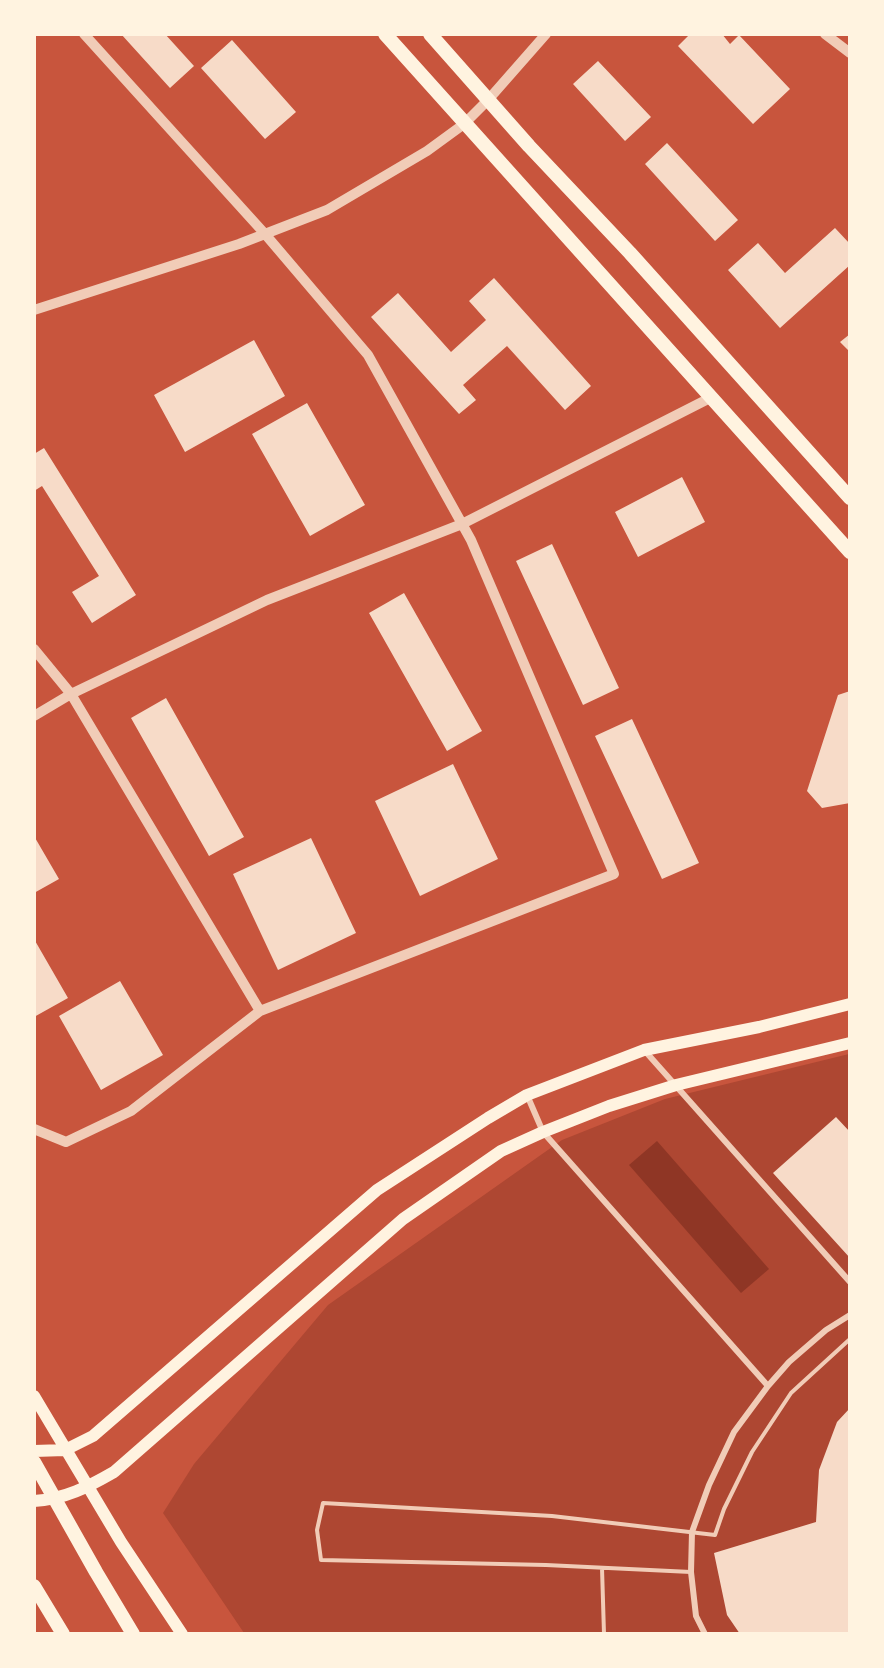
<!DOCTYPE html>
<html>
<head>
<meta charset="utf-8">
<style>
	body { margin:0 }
	#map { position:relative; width:884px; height:1668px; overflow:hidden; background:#c8553d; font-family:"Golos Text",sans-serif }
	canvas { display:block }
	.frame { position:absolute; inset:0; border:36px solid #fff3e0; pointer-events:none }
</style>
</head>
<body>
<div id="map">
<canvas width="884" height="1668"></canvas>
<div class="frame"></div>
</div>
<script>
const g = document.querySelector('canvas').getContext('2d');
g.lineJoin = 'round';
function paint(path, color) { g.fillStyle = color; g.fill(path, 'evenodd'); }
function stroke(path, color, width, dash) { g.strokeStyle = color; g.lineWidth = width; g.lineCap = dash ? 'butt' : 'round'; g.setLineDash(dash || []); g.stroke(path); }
paint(new Path2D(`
	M849,1054V1633H244L163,1513L194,1464L328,1305L562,1140L665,1099Z`), '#ae4732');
paint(new Path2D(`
	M657,1141L769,1269L741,1293L629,1165Z`), '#8f3625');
paint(new Path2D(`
	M121,34H165L194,66L170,88Z
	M690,34H722L730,44L739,35L790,89L753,124L678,46Z
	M232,40L296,112L265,139L201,68Z
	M598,61L651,117L625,141L573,84Z
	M667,143L738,220L715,241L645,164Z
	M835,228L850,244V265L780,328L728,270L758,243L785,273Z
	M494,278L591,386L565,410L507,346L463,385L476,400L459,414L371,317L398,293L451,352L486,320L469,301Z
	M850,334V352L840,342Z
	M254,340L285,396L185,452L154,395Z
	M307,403L365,505L310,536L252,434Z
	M44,448L136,595L92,623L72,592L99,576L42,486L34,491V454Z
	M682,477L705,522L638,557L615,512Z
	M552,544L619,688L583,705L516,561Z
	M404,593L482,731L447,751L369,613Z
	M850,691V803L822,808L807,791L838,695Z
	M166,698L244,837L209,856L131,718Z
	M632,719L699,863L662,879L595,736Z
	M453,764L498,859L420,896L375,801Z
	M34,836L59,879L34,893Z
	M311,838L356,933L278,970L233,874Z
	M34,939L68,998L34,1017Z
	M120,981L163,1055L101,1090L59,1016Z
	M836,1117L850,1132V1258L773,1173Z
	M850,1408V1634H740L727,1615L714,1553L816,1522L819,1470L837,1422Z`), '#f7dbc8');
stroke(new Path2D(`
	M602,1568L604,1634
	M691,1572L546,1565L321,1560L317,1530L323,1503L552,1516L715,1535L724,1509L752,1452L791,1393L850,1339`), '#f1ccb7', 4);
stroke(new Path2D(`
	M645,1051L850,1282
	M527,1095L543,1132L768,1386
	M705,1634L696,1616L691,1572L692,1532L709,1485L734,1432L768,1386L789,1362L826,1330L850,1315`), '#f1ccb7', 6);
stroke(new Path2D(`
	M825,34L850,53
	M34,310L239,244L327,210L427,151L464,124L488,100L546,34
	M34,649L71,694L260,1011
	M34,716L71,694L267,600L462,524L710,398
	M34,1129L66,1142L131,1111L260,1011L614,874L471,540L368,355L265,234L84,34`), '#f1ccb7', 10);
stroke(new Path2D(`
	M34,1396L121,1542L182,1634
	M34,1451L65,1450L93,1436L377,1190L488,1118L527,1095L644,1050L759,1027L850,1004
	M34,1501C65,1499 88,1487 114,1472L403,1219L501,1151L543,1132L609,1106L676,1085L850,1043`), '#fff3e0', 12);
stroke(new Path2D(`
	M385,34L850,552
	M430,34L529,146L630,253L850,498`), '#fff3e0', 14);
stroke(new Path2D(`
	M34,1462L96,1572L133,1634
	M34,1586L63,1634`), '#fff3e0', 14);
</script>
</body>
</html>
